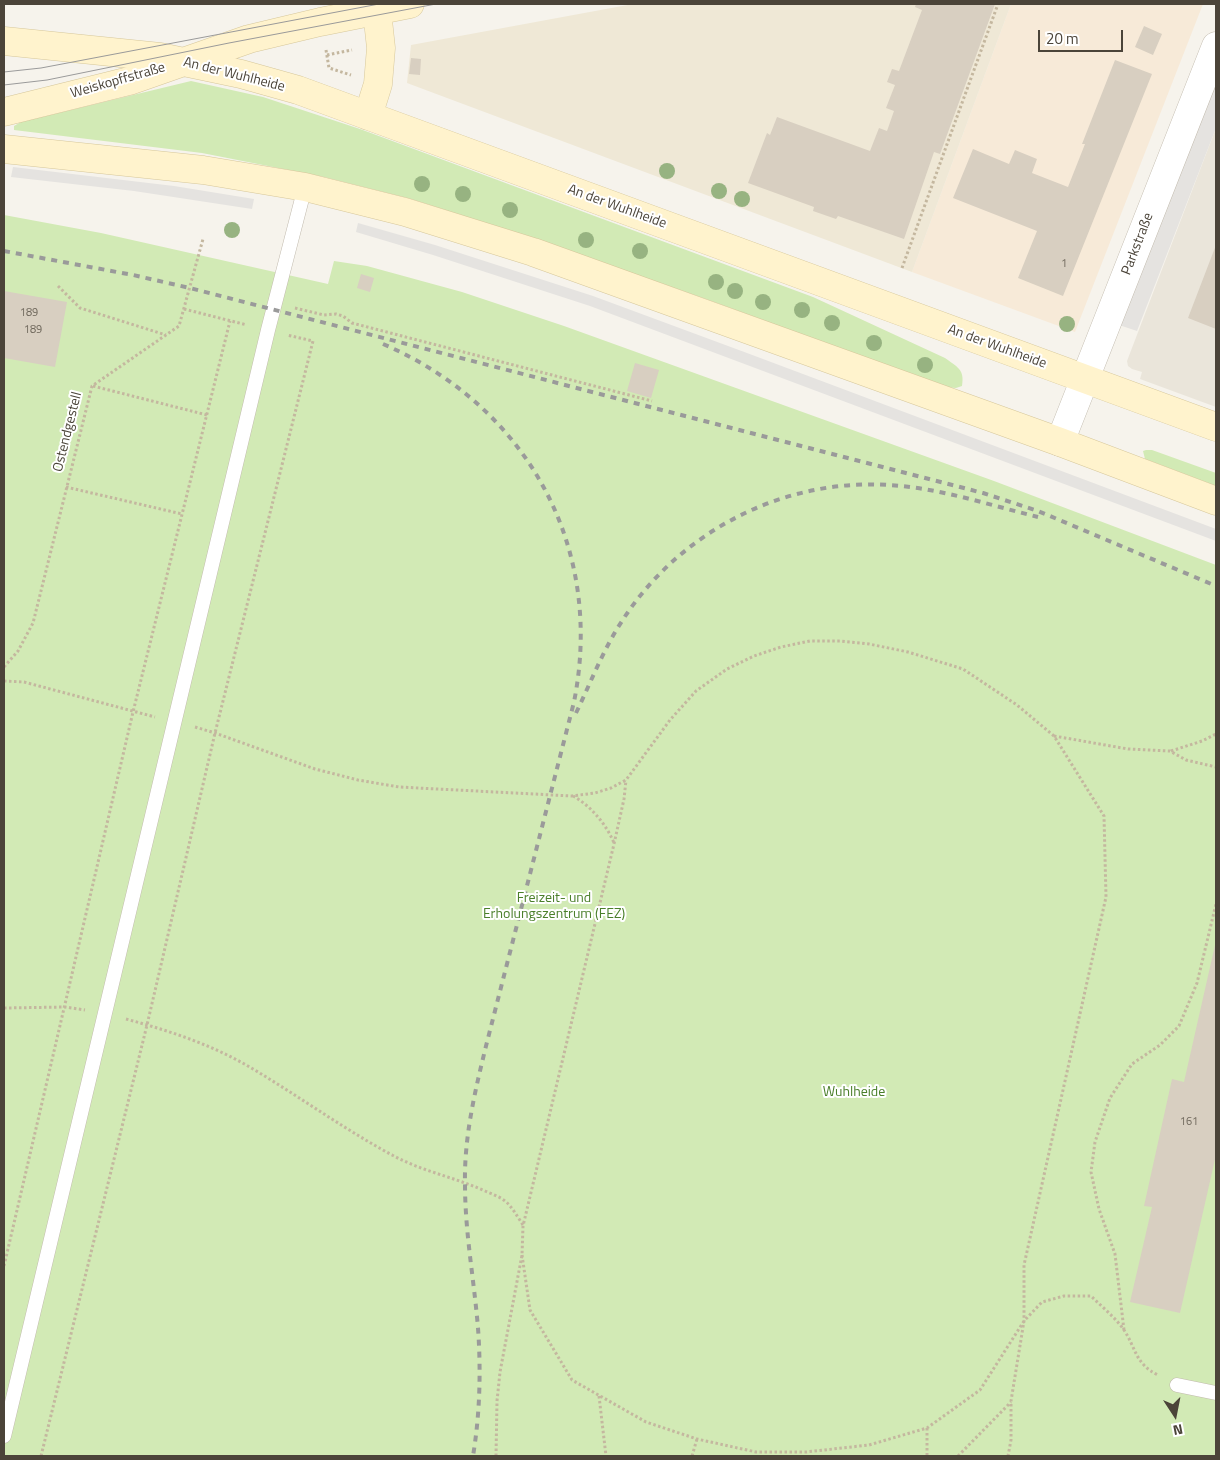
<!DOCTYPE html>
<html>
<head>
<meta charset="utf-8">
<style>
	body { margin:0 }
	#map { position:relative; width:1220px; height:1460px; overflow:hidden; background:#f6f3ec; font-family:"Titillium Web",sans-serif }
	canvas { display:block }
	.frame { position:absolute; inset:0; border:5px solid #4b4439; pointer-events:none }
	.north { position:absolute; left:1150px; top:1390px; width:50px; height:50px; -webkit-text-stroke:4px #fff; paint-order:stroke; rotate:169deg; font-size:14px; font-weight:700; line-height:20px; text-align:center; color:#4b4439 }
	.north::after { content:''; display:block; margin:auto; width:18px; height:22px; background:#4b4439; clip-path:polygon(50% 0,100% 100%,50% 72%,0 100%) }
	.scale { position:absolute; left:1038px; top:30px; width:85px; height:22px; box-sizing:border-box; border:2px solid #4b4439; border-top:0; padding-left:6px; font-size:15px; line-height:18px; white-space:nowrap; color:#4b4439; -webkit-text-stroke:4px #fff; paint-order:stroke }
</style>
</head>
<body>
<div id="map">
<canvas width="1220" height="1460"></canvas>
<div class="frame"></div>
<div class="north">N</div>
<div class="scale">20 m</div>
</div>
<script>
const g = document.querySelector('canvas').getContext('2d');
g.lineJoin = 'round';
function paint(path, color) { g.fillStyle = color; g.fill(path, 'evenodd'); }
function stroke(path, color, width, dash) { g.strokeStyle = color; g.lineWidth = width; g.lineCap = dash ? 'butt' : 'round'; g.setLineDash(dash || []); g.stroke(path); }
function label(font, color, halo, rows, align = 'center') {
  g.font = font + ' "Titillium Web",sans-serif'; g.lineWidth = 4; g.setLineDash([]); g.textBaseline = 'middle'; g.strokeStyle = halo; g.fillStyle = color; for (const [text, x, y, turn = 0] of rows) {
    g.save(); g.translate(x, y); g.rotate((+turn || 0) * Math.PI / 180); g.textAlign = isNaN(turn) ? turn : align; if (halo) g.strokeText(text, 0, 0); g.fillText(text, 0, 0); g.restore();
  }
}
paint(new Path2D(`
	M1216,128V407L1140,379L1142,372L1132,369L1128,366L1127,361Z`), '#eae5da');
paint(new Path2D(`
	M1011,4H1203L1075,332L912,272Z`), '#f7ead8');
paint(new Path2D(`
	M633,4H1011L912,272L407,83L411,45Z`), '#efe8d6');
paint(new Path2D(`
	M191,81L263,97L360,129L813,297L945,358C957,367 965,369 962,386L956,388L944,387L714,302L538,240L411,199L324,177L202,153L14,130V126L21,122Z
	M4,215L101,233L328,284L334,261L367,266L462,292L564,326L994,481L1216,565V1456H4Z
	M1146,450H1152L1216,473V486L1145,459L1143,451Z`), '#d2eab5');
paint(new Path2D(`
	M1216,76V128L1137,331L1119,325Z
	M13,167L174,186L254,199L252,209L134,191L11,177Z
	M358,223L435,245L593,296L747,353L1216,529V541L590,306L433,255L356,232Z`), '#e5e3e0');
paint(new Path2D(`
	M916,4H995L940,154L934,152L904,239L838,216L836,219L813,211L814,207L748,183L767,133L770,135L777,117L870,151L879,128L887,131L894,111L886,108L895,85L887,82L892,69L899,71L922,10L915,7Z
	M1144,26L1162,34L1153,55L1135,47Z
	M411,58L421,59L420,75L409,74Z
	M1115,60L1152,74L1063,296L1018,278L1037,231L953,198L973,149L1009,164L1015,150L1037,159L1032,173L1068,187L1085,144H1082Z
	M1216,245V329L1188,318Z
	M361,274L374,278L370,292L357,288Z
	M4,291L67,302L55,367L4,358Z
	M635,363L659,370L651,398L627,391Z
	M1215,945L1216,1155L1180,1313L1130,1302L1152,1207L1144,1206L1172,1079L1184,1082Z`), '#d8cfc1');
const lane = new Path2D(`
	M1177,1385L1216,1393
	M4,1436L268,330L305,187`);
const street = new Path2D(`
	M1060,442L1216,46`);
const secondary = new Path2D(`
	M4,41L160,57L241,74L298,90L1216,427
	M4,112L129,81L249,39L320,22L410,4
	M368,116L378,84L381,48L377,11
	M4,149L203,170L305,187L405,212L533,252L1060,442L1216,501`);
stroke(lane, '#c2bbae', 15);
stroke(street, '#c2bbae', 29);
stroke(secondary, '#d6c79b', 29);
stroke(new Path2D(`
	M326,50L329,68L351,75
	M327,55L352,50
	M902,268L998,4
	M58,286L80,308L166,335
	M295,308L324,315L336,314L343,316L352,323L652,401
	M184,309L247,325
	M93,386L207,415
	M66,487L182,514
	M4,667L18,651L33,623L92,386L179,326L203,239
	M4,681L24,682L155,717
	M195,727L215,733L315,769L358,780L399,787L572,796L595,793L611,788L626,780L670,720L696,691L727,669L754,656L781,647L810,641H840L869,644L908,652L963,669L1017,705L1054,736L1104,816L1106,897L1024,1265V1321L1011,1401V1440L1008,1456
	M1054,736L1128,749L1170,751L1186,760L1216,767
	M1171,751L1202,741L1216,734
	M573,796C591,806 606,824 614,843
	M4,1008L65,1007L85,1010
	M126,1019C170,1031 213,1045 253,1069C300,1097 344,1129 392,1155C421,1171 454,1177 485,1191C494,1195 504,1198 510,1206C515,1212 519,1219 523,1225
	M522,1255L530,1310L572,1380L646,1422L697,1439L756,1452H806L869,1445L927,1428L980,1390L1024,1321L1042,1302L1064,1296H1091C1102,1307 1115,1317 1124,1330C1136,1348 1135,1364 1158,1375
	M4,1266L133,712L230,321
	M1124,1330L1115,1254L1099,1209L1091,1172L1095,1142L1110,1098L1132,1064L1160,1045L1179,1026L1197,983L1216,904
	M599,1396L606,1456
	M927,1428V1456
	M41,1456L147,1025L215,733L313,341L287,335
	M496,1456L497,1401L500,1372L522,1255L523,1226L614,844L624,799L626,780
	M692,1456L697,1439
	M958,1456L1011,1402`), '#c4b79f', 3, [2.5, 2.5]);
stroke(lane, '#fff', 14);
stroke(street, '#fff', 28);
stroke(secondary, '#fff3cd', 28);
stroke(new Path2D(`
	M4,72L41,68L379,4
	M4,85L47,80L229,43L436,4`), '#9a9a9a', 1);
stroke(new Path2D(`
	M4,251L133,275L190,288L983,493L1038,511L1216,586
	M383,344C527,406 605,547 574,702L486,1046C475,1091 464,1137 465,1184C465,1233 474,1279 478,1328C481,1370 480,1414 473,1456
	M576,713C591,682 603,650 622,621C679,532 783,478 889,485C940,488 989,505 1038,517`), '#9a9a9a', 4, [6, 6]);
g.fillStyle = '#97b381';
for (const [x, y] of [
	[667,171],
	[422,184],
	[719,191],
	[463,194],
	[742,199],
	[510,210],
	[232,230],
	[586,240],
	[640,251],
	[716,282],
	[735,291],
	[763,302],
	[802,310],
	[832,323],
	[1067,324],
	[874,343],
	[925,365]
]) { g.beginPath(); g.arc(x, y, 8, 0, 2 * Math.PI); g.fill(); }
label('11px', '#6e675b', null, [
	["1",1064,264],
	["189",29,313],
	["189",33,330],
	["161",1189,1122]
]);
label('14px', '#4b4439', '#fff', [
	["An der Wuhlheide",234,75,14],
	["Weiskopffstraße",118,81,-16],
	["An der Wuhlheide",617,207,20],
	["Parkstraße",1138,244,-69],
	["An der Wuhlheide",997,347,20],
	["Ostendgestell",68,432,-76]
]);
label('14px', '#4a7f2a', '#fff', [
	["Freizeit- und",554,899],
	["Erholungszentrum (FEZ)",554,915],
	["Wuhlheide",854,1093]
]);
</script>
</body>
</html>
